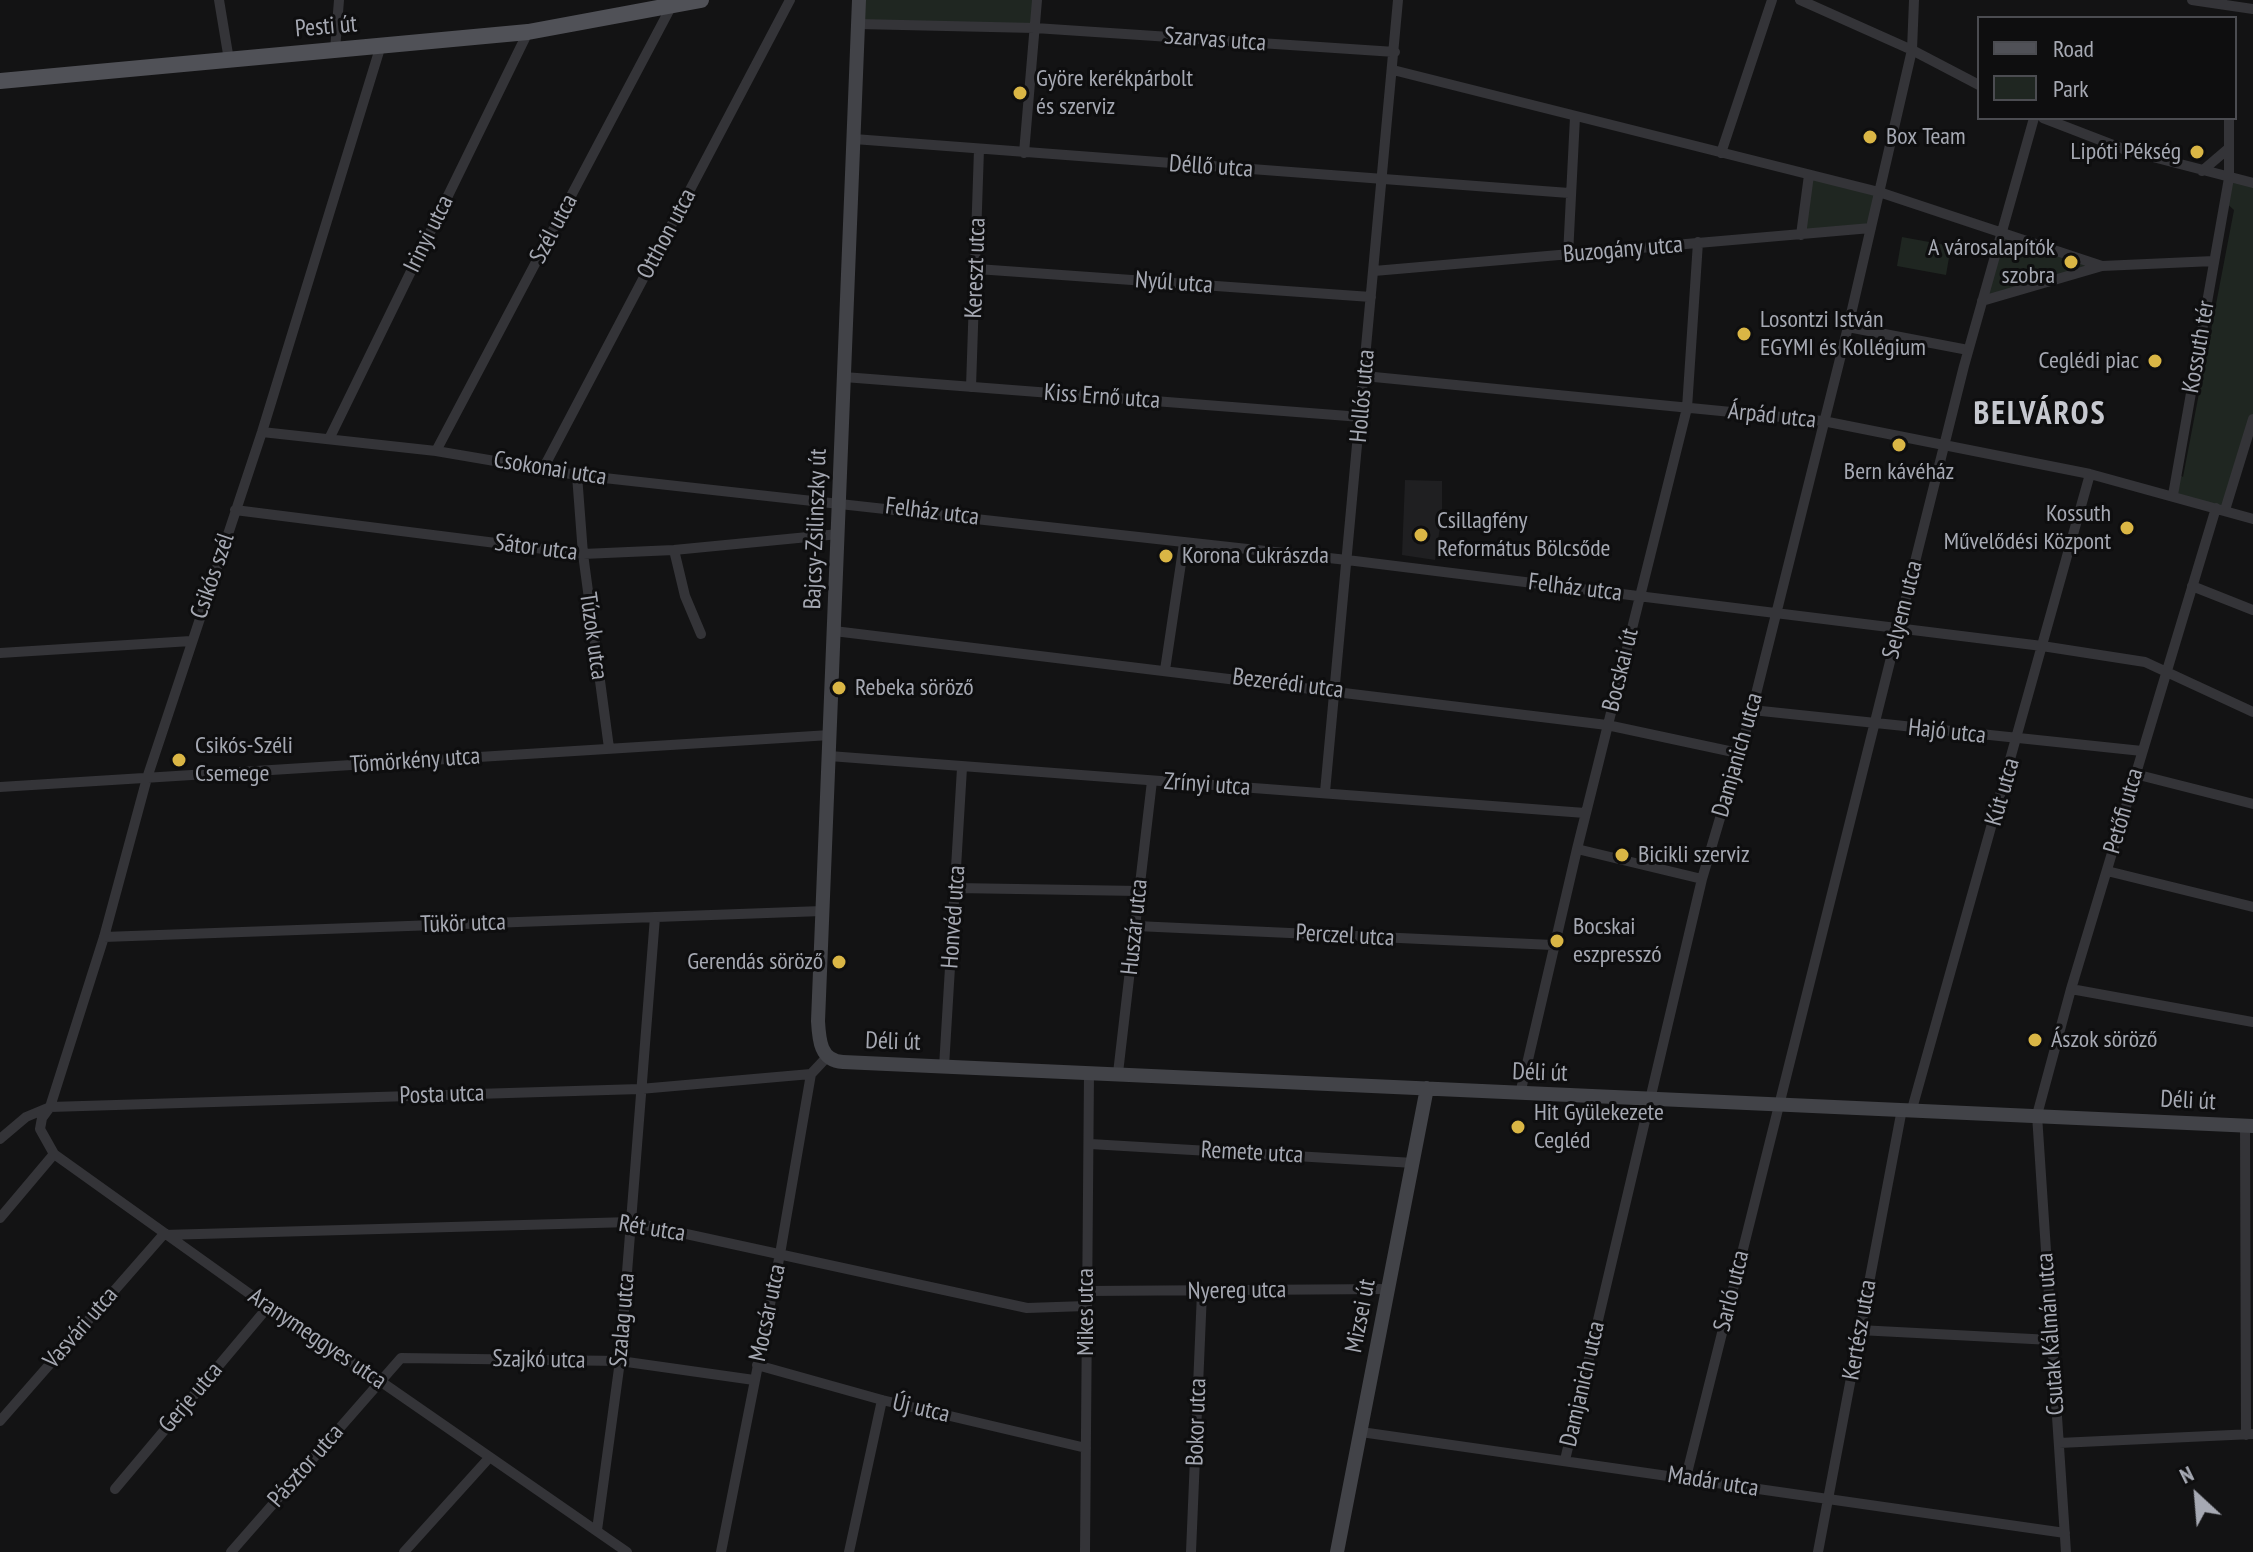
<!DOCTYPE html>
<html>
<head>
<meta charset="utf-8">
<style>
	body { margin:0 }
	#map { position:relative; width:2253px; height:1552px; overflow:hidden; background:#131314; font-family:"PT Sans Narrow",sans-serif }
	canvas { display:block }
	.legend { position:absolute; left:1977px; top:16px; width:260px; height:104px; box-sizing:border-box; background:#0e0e0f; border:2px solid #4b4c51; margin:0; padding:10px 14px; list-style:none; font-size:24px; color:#a6a9b3 }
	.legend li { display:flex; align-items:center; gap:16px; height:40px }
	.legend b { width:40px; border:2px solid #4b4c51 }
	.north { position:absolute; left:2157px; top:1456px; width:80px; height:80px; -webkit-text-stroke:6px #0e0e0f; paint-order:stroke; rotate:334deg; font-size:22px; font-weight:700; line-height:32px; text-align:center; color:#a6a9b3 }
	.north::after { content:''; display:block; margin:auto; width:28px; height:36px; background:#a6a9b3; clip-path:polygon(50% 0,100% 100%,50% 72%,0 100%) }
</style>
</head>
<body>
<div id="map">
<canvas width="2253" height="1552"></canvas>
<ul class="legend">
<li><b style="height:10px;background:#505157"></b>Road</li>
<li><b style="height:22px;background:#1f2621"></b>Park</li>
</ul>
<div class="north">N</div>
</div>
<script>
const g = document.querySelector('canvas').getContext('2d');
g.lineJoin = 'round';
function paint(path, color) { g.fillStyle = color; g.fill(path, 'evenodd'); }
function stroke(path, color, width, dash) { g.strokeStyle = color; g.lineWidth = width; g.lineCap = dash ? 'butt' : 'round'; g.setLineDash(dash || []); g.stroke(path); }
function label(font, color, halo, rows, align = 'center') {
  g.font = font + ' "PT Sans Narrow",sans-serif'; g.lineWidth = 6; g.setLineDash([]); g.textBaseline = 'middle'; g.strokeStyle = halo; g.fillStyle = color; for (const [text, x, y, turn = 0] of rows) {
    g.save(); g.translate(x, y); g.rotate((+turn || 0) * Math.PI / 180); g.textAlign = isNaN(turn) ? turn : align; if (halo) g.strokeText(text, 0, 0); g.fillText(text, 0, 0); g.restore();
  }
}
paint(new Path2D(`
	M1405,480L1442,481V514L1435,560L1402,555Z`), '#1f1f21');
paint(new Path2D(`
	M859,0H1034L1033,24H858Z
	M1809,175L1879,192L1871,228L1801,235Z
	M2229,178L2253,183V419L2225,510L2173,495L2177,473L2183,477L2234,210L2225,202Z
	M2004,234L2095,266L1985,299Z
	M1902,237L1951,246L1946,275L1897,266Z`), '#1f2621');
stroke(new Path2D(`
	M219,0L229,60
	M1800,0L1912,50L1979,85
	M2192,0L2253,9
	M858,24L1035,28L1395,52
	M381,45L262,432L147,778L104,937L50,1107L42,1118L40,1129L54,1154L268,1307L380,1381L627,1552
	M335,50L339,0
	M1393,70L1879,192L2102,266
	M2043,118L2126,150L2253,183
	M854,139L1569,193
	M1024,153L1037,0
	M1721,153L1772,0
	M2202,171L2229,148
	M1801,235L1809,175
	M1568,255L1575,117
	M977,269L1371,297
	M1374,271L1871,228
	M1982,301L2102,266L2214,261
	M1848,327L1968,350
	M1364,376L1823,421L2090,474L2253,519
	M844,377L1361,417
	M971,387L979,149
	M262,432L436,451L577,475L1347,560L2042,646L2145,662L2253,712
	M330,437L528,32
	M436,451L671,7
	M544,467L790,0
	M577,475L583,554L609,748
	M2173,495L2229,178V118
	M235,510L583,554L674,550L839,534
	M2225,510L2253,419
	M674,550L685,596L701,634
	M2192,586L2253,610
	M834,631L1607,725L1738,753
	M0,653L191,641
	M1165,670L1184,543
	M1752,710L2142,751
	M829,756L1585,813
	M2135,774L2253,804
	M0,787L830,735
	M1325,792L1398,0
	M1577,849L1702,879
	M2107,871L2253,907
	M956,888L1139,891
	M1136,926L1553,945
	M104,937L822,911
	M2071,989L2253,1022
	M944,1067L962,768
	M1118,1073L1152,781
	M1520,1094L1577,849L1687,408L1698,242
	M1912,1109L2090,474
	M2245,1126L2246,1435
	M0,1139L26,1117L50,1107L640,1089L811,1074L827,1057
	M1090,1144L1414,1163
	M0,1218L54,1154
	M1086,1291L1388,1289
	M1859,1330L2051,1340
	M757,1365L882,1400L1086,1448
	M0,1421L163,1235L631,1222L1027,1308L1086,1306
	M1361,1432L2065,1533
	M2059,1443L2253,1434
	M1565,1460L1702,879L1752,710L1848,327L1912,50L1914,0
	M1686,1477L1964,366L2034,118
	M115,1489L268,1307
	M597,1530L620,1361L655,917
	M231,1552L401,1358L620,1361L754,1380
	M404,1552L489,1458
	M721,1552L780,1254L811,1074
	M849,1552L882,1400
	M1085,1552L1089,1073
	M1191,1552L1202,1292
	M1818,1552L1902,1109
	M2066,1552L2037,1115L2071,989L2216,508`), '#343438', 10);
stroke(new Path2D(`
	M859,0L818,1021C819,1039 820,1061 843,1062L2253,1126
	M1337,1552L1427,1088`), '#424348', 14);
stroke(new Path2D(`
	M0,81L528,32L701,0`), '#505157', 16);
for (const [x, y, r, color] of [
	[1020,93,8,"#dab645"],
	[1870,137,8,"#dab645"],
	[2197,152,8,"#dab645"],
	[2071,262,8,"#dab645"],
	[1744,334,8,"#dab645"],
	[2155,361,8,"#dab645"],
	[1899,445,8,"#dab645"],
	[2127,528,8,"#dab645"],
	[1421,535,8,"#dab645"],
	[1166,556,8,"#dab645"],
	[839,688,8,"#dab645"],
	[179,760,8,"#dab645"],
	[1622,855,8,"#dab645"],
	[1557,941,8,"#dab645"],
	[839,962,8,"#dab645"],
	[2035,1040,8,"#dab645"],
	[1518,1127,8,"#dab645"]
]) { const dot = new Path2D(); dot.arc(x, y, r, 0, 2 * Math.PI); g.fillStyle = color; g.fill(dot); stroke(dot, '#0e0e0f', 3); }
label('24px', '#a6a9b3', '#0e0e0f', [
	["Pesti út",326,27,-5],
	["Szarvas utca",1215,40,4],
	["Déllő utca",1211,167,4],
	["Szél utca",554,229,-62],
	["Irinyi utca",429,234,-64],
	["Otthon utca",667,234,-62],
	["Buzogány utca",1623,250,-5],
	["Kereszt utca",976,268,-88],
	["Nyúl utca",1174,283,4],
	["Kossuth tér",2199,347,-80],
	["Hollós utca",1363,396,-85],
	["Kiss Ernő utca",1102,397,4],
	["Árpád utca",1772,416,6],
	["Csokonai utca",550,469,9],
	["Felház utca",932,512,7],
	["Bajcsy-Zsilinszky út",816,529,-88],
	["Sátor utca",536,548,7],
	["Csikós szél",213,576,-71],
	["Felház utca",1575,588,7],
	["Selyem utca",1903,610,-76],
	["Túzok utca",593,636,82],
	["Bocskai út",1621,670,-76],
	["Bezerédi utca",1288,684,7],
	["Hajó utca",1947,732,6],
	["Damjanich utca",1738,755,-74],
	["Tömörkény utca",415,761,-4],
	["Zrínyi utca",1207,785,4],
	["Kút utca",2003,792,-74],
	["Petőfi utca",2124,811,-74],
	["Honvéd utca",954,917,-86],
	["Tükör utca",463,924,-2],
	["Huszár utca",1135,927,-84],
	["Perczel utca",1345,936,3],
	["Déli út",893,1042,2],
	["Déli út",1540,1073,2],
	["Posta utca",442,1095,-2],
	["Déli út",2188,1101,3],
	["Remete utca",1252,1153,3],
	["Rét utca",652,1229,9],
	["Nyereg utca",1237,1291,-1],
	["Sarló utca",1732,1291,-76],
	["Mikes utca",1086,1312,-90],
	["Mocsár utca",768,1313,-78],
	["Mizsei út",1361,1316,-79],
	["Szalag utca",623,1320,-85],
	["Vasvári utca",81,1328,-49],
	["Kertész utca",1860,1330,-80],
	["Csutak Kálmán utca",2051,1334,-94],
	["Aranymeggyes utca",317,1339,34],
	["Szajkó utca",539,1360,1],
	["Damjanich utca",1583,1384,-77],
	["Gerje utca",191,1398,-50],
	["Új utca",921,1409,13],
	["Bokor utca",1197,1422,-88],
	["Pásztor utca",306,1466,-49],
	["Madár utca",1713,1482,9]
]);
label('24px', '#a6a9b3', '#0e0e0f', [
	["Györe kerékpárbolt",1036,79],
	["és szerviz",1036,107],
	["Box Team",1886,137],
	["Lipóti Pékség",2181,152,"right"],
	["A városalapítók",2055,248,"right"],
	["szobra",2055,276,"right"],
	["Losontzi István",1760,320],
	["EGYMI és Kollégium",1760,348],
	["Ceglédi piac",2139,361,"right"],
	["Bern kávéház",1899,472,"center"],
	["Kossuth",2111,514,"right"],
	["Művelődési Központ",2111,542,"right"],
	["Csillagfény",1437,521],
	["Református Bölcsőde",1437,549],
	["Korona Cukrászda",1182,556],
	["Rebeka söröző",855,688],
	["Csikós-Széli",195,746],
	["Csemege",195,774],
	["Bicikli szerviz",1638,855],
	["Bocskai",1573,927],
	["eszpresszó",1573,955],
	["Gerendás söröző",823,962,"right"],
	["Ászok söröző",2051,1040],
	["Hit Gyülekezete",1534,1113],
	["Cegléd",1534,1141]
], 'left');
g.letterSpacing = '2px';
label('bold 32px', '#c6c8cf', '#0e0e0f', [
	["BELVÁROS",2040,415]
]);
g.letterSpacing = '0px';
</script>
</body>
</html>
